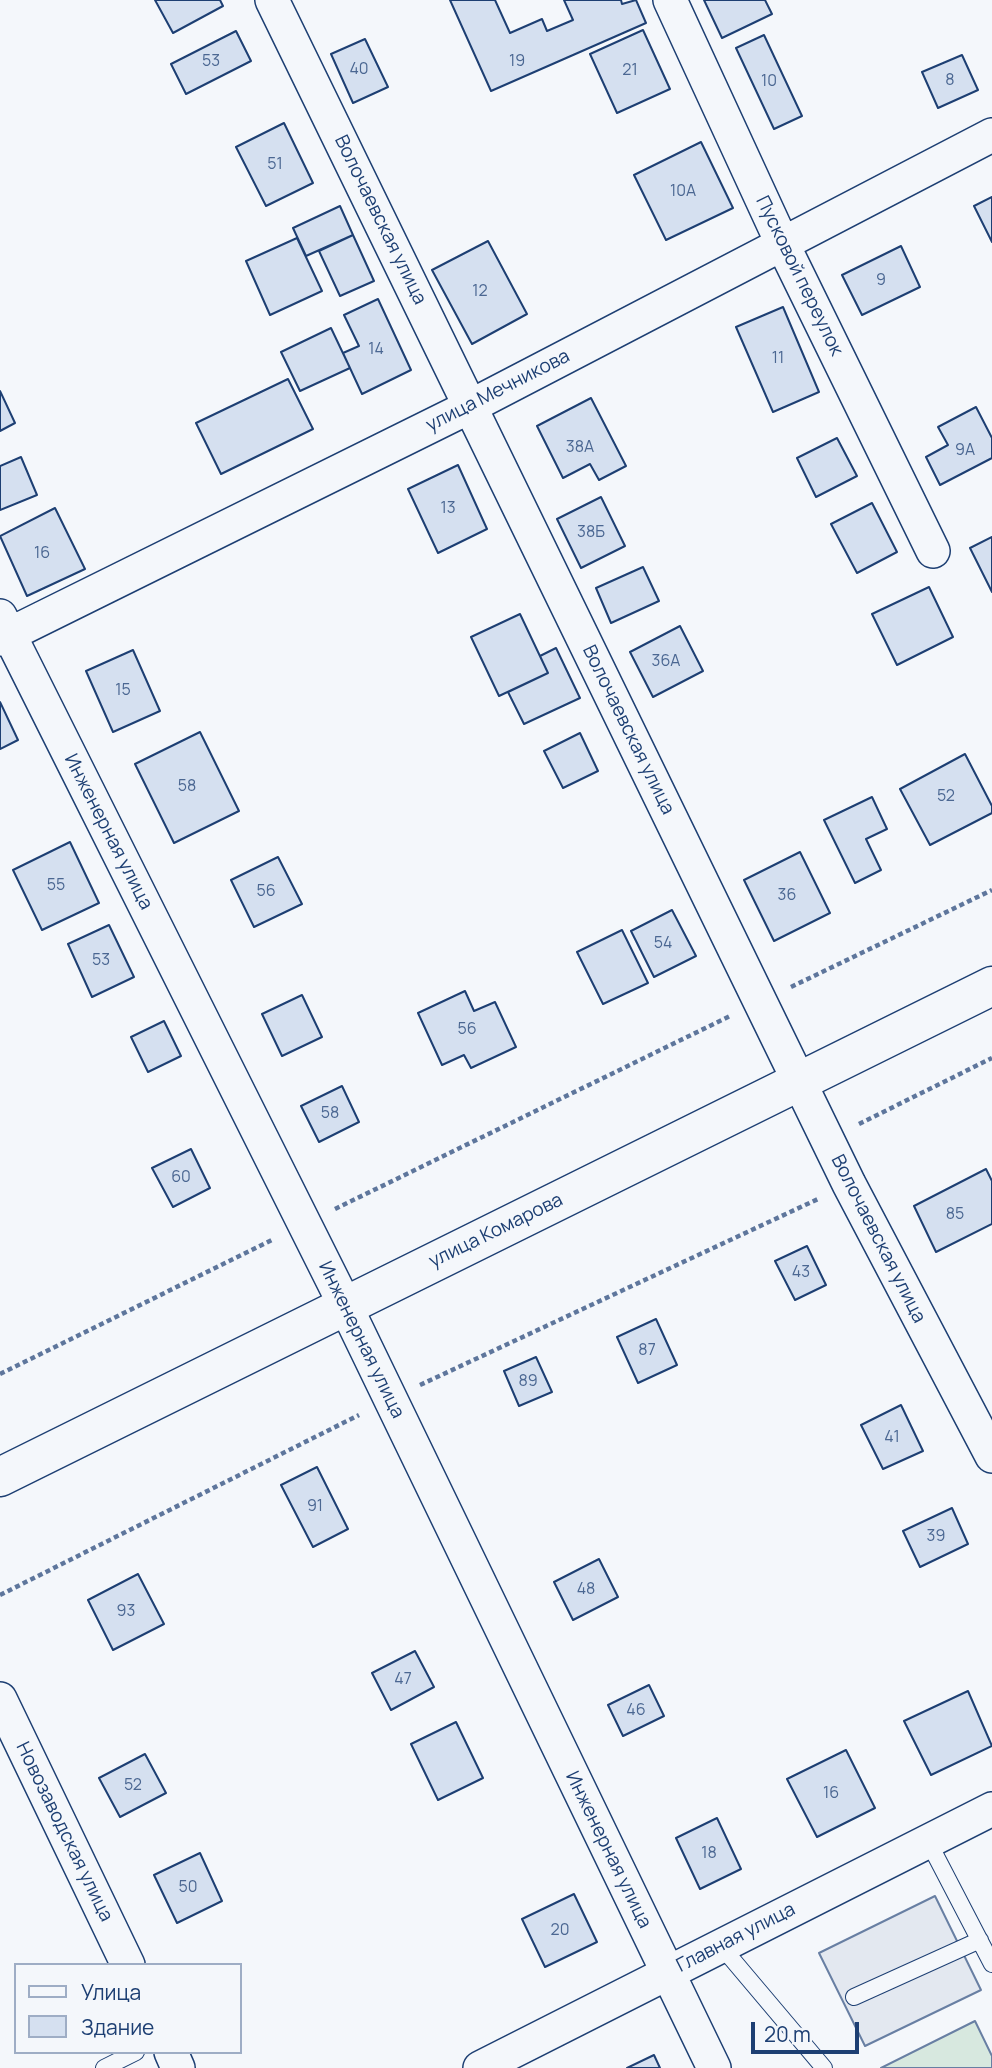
<!DOCTYPE html>
<html>
<head>
<meta charset="utf-8">
<style>
	body { margin:0 }
	#map { position:relative; width:992px; height:2068px; overflow:hidden; background:#f4f7fb; font-family:Manrope,sans-serif }
	canvas { display:block }
	.legend { position:absolute; left:14px; top:1963px; width:228px; height:91px; box-sizing:border-box; background:#f4f7fb; border:2px solid #9eadc5; margin:0; padding:9px 12px; list-style:none; font-size:21px; color:#1d3f73 }
	.legend li { display:flex; align-items:center; gap:14px; height:35px }
	.legend b { width:35px; border:2px solid #9eadc5 }
	.scale { position:absolute; left:751px; top:2022px; width:108px; height:32px; box-sizing:border-box; border:4px solid #1d3f73; border-top:0; padding-left:9px; font-size:21px; line-height:24px; white-space:nowrap; color:#1d3f73; -webkit-text-stroke:5px #f4f7fb; paint-order:stroke }
</style>
</head>
<body>
<div id="map">
<canvas width="992" height="2068"></canvas>
<ul class="legend">
<li><b style="height:9px;background:#f4f7fb"></b>Улица</li>
<li><b style="height:19px;background:#d5e0f0"></b>Здание</li>
</ul>
<div class="scale">20 m</div>
</div>
<script>
const g = document.querySelector('canvas').getContext('2d');
g.lineJoin = 'round';
function paint(path, color) { g.fillStyle = color; g.fill(path, 'evenodd'); }
function stroke(path, color, width, dash) { g.strokeStyle = color; g.lineWidth = width; g.lineCap = dash ? 'butt' : 'round'; g.setLineDash(dash || []); g.stroke(path); }
function label(font, color, halo, rows, align = 'center') {
  g.font = font + ' Manrope,sans-serif'; g.lineWidth = 5; g.setLineDash([]); g.textBaseline = 'middle'; g.strokeStyle = halo; g.fillStyle = color; for (const [text, x, y, turn = 0] of rows) {
    g.save(); g.translate(x, y); g.rotate((+turn || 0) * Math.PI / 180); g.textAlign = isNaN(turn) ? turn : align; if (halo) g.strokeText(text, 0, 0); g.fillText(text, 0, 0); g.restore();
  }
}
const green = new Path2D(`
	M975,2021L992,2056V2068H881Z`);
paint(green, '#d7e8df');
stroke(green, '#687fa3', 2);
const parking = new Path2D(`
	M935,1896L981,1990L865,2046L819,1953Z`);
paint(parking, '#e3e8f0');
stroke(parking, '#687fa3', 2);
const building = new Path2D(`
	M155,0H220L223,6L173,33Z
	M450,0H495L510,33L542,19L547,31L573,20L564,0H621L622,4L636,0L646,23L491,91Z
	M704,0H765L772,14L722,38Z
	M643,30L670,89L617,113L590,54Z
	M236,31L251,61L186,94L171,64Z
	M764,35L802,116L774,129L736,48Z
	M365,39L388,87L353,103L331,54Z
	M962,55L978,90L938,108L922,72Z
	M284,123L313,183L266,206L236,147Z
	M701,142L733,208L666,240L634,175Z
	M992,197V242L974,206Z
	M340,206L353,235L306,256L293,228Z
	M353,235L374,281L340,296L319,251Z
	M297,238L322,291L270,315L246,261Z
	M488,241L527,314L472,344L432,270Z
	M901,246L920,287L862,315L842,275Z
	M378,299L411,370L362,394L343,353L359,346L344,315Z
	M783,307L819,392L773,412L736,327Z
	M331,328L350,368L300,391L281,352Z
	M288,379L313,429L221,474L196,423Z
	M0,391L15,423L0,431Z
	M591,398L626,466L599,480L590,464L563,478L537,426Z
	M976,407L992,438V458L940,485L926,457L948,445L938,427Z
	M837,438L857,476L816,497L797,458Z
	M21,457L37,495L0,510V466Z
	M458,465L487,529L438,553L408,489Z
	M601,497L625,546L581,568L557,519Z
	M872,503L897,552L857,573L831,524Z
	M55,508L85,569L27,596L0,536Z
	M992,537V592L970,548Z
	M643,567L659,601L611,623L596,588Z
	M929,587L953,637L897,665L872,614Z
	M520,614L548,673L499,696L471,637Z
	M680,626L703,671L653,697L630,652Z
	M556,648L580,698L524,724L508,692L548,673L540,656Z
	M133,650L160,711L113,732L86,671Z
	M0,702L18,740L0,749Z
	M200,732L239,811L174,843L135,764Z
	M580,733L598,771L563,788L544,751Z
	M965,754L992,806V813L930,845L900,789Z
	M872,797L887,829L866,839L881,870L855,883L824,820Z
	M70,842L99,903L42,930L13,870Z
	M800,852L830,913L774,941L744,880Z
	M278,857L302,904L254,927L231,880Z
	M672,910L696,956L654,977L631,931Z
	M109,925L134,977L92,997L68,944Z
	M622,930L648,983L603,1004L577,952Z
	M465,991L474,1011L495,1002L516,1047L471,1068L464,1055L442,1065L418,1013Z
	M302,995L322,1037L282,1056L262,1014Z
	M164,1021L181,1056L148,1072L131,1037Z
	M342,1086L359,1122L319,1142L301,1106Z
	M191,1149L210,1188L173,1207L152,1168Z
	M986,1169L992,1181V1224L936,1252L914,1206Z
	M807,1246L826,1285L795,1300L775,1261Z
	M656,1319L677,1365L638,1383L617,1337Z
	M536,1357L552,1392L519,1406L504,1371Z
	M901,1405L923,1451L883,1469L861,1425Z
	M317,1467L348,1529L313,1547L281,1485Z
	M952,1508L968,1544L920,1567L903,1531Z
	M599,1559L618,1597L573,1620L554,1582Z
	M138,1574L164,1624L113,1650L88,1600Z
	M415,1651L434,1687L391,1710L372,1673Z
	M649,1685L664,1716L623,1736L608,1705Z
	M968,1691L992,1746L931,1775L904,1721Z
	M456,1722L483,1778L438,1800L411,1744Z
	M846,1750L875,1808L817,1837L787,1779Z
	M145,1754L166,1793L120,1817L99,1778Z
	M717,1818L741,1869L700,1889L676,1838Z
	M200,1853L222,1901L177,1923L154,1875Z
	M574,1894L597,1942L545,1967L522,1919Z
	M654,2055L660,2068H627Z`);
paint(building, '#d5e0f0');
stroke(building, '#1d3f73', 2);
const service = new Path2D(`
	M928,1841L992,1964
	M721,1946L824,2068
	M854,1997L980,1940
	M104,2068L136,2052`);
const minor = new Path2D(`
	M272,0L849,1184L992,1456
	M670,0L783,245L933,551
	M0,616L345,1305L714,2068
	M0,639L471,406L992,135
	M0,1699L128,1965
	M171,2052L178,2068
	M480,2068L992,1809`);
const primary = new Path2D(`
	M0,1477L992,986`);
stroke(service, '#1d3f73', 18);
stroke(minor, '#1d3f73', 36);
stroke(primary, '#1d3f73', 41);
stroke(new Path2D(`
	M791,987L992,890
	M859,1124L992,1058
	M335,1209L730,1016
	M0,1374L274,1239
	M420,1385L818,1199
	M0,1595L359,1415`), '#5e769c', 4.5, [5, 3.5]);
stroke(service, '#f4f7fb', 16);
stroke(minor, '#f4f7fb', 33);
stroke(primary, '#f4f7fb', 38);
label('16px', '#4b6792', null, [
	["53",211,62],
	["19",517,62],
	["40",359,70],
	["21",630,71],
	["8",950,81],
	["10",769,82],
	["51",275,165],
	["10А",683,192],
	["9",881,281],
	["12",480,292],
	["14",376,350],
	["11",778,359],
	["38А",580,448],
	["9А",965,451],
	["13",448,509],
	["38Б",591,533],
	["16",42,554],
	["36А",666,662],
	["15",123,691],
	["58",187,787],
	["52",946,797],
	["55",56,886],
	["56",266,892],
	["36",787,896],
	["54",663,944],
	["53",101,961],
	["56",467,1030],
	["58",330,1114],
	["60",181,1178],
	["85",955,1215],
	["43",801,1273],
	["87",647,1351],
	["89",528,1382],
	["41",892,1438],
	["91",315,1507],
	["39",936,1537],
	["48",586,1590],
	["93",126,1612],
	["47",403,1680],
	["46",636,1711],
	["52",133,1786],
	["16",831,1794],
	["18",709,1854],
	["50",188,1888],
	["20",560,1931]
]);
label('19px', '#1d3f73', '#f4f7fb', [
	["Волочаевская улица",380,220,64],
	["Пусковой переулок",799,276,64],
	["улица Мечникова",498,391,-27],
	["Волочаевская улица",628,730,64],
	["Инженерная улица",108,832,63],
	["улица Комарова",496,1231,-26],
	["Волочаевская улица",878,1239,63],
	["Инженерная улица",361,1340,64],
	["Новозаводская улица",64,1832,64],
	["Инженерная улица",608,1850,64],
	["Главная улица",736,1938,-27]
]);
</script>
</body>
</html>
